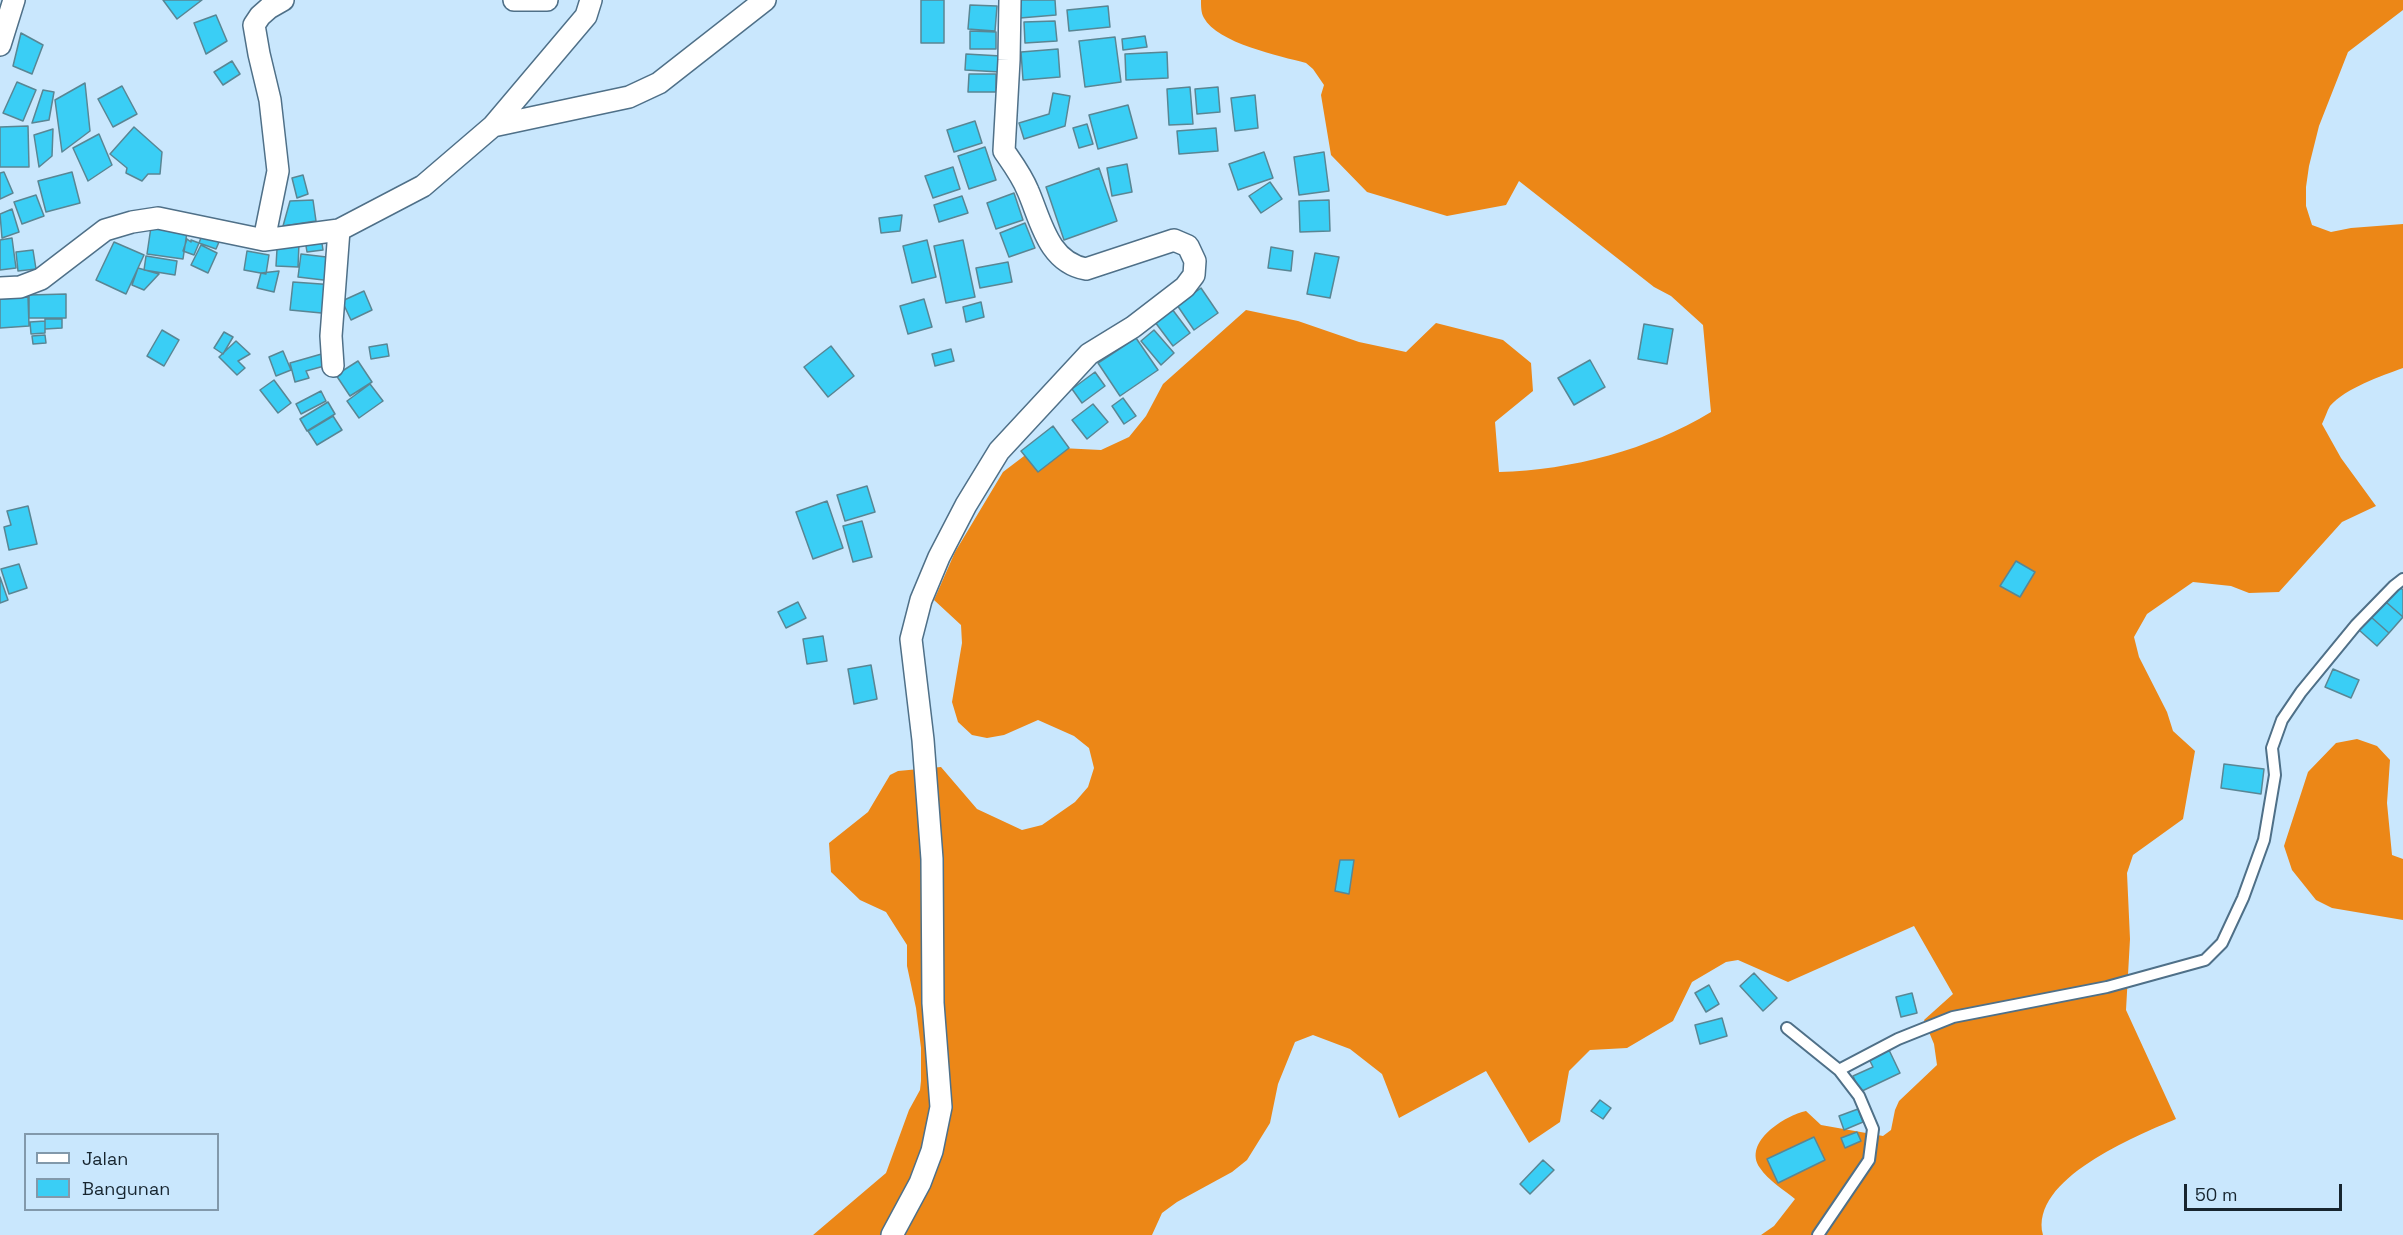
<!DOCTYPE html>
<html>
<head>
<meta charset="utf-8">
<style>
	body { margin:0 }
	#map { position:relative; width:2403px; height:1235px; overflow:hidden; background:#c9e7fd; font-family:"Space Grotesk",sans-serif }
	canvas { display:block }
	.legend { position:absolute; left:24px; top:1133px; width:195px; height:78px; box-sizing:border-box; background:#c9e7fd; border:2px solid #8299ab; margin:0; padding:8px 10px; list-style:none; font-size:18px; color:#17252f }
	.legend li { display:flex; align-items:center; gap:12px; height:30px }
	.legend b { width:30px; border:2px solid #8299ab }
	.scale { position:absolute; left:2184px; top:1184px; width:158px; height:27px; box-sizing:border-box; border:3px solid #17252f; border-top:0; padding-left:8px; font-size:18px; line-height:21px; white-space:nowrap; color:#17252f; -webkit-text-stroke:4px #c9e7fd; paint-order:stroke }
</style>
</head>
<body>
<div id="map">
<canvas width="2403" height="1235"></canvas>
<ul class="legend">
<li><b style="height:8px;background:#fff"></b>Jalan</li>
<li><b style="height:16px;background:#3acef5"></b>Bangunan</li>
</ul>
<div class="scale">50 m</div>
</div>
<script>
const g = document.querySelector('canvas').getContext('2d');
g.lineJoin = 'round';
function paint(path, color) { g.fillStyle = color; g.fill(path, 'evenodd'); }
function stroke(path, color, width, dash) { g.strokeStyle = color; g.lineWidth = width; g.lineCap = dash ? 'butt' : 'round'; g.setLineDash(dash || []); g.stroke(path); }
paint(new Path2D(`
	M1201,0H2403V10L2348,52L2319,126L2309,166L2306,187V206L2312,225L2331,232L2351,228L2403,224V368C2381,376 2346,388 2330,406C2327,411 2325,418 2322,424L2341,458L2376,506L2342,522L2279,592L2249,593L2231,586L2193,582L2147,614L2134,637L2139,657L2167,712L2173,731L2195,751L2183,819L2133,855L2127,873L2130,939L2126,1010L2176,1119C2136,1136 2029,1179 2043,1235H1761L1774,1226L1795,1199C1784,1190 1768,1180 1760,1168C1742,1142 1786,1115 1806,1111L1821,1125L1883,1136L1891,1130L1895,1110L1899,1101L1937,1065L1934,1044L1924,1020L1953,994L1914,926L1788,982L1738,960L1726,962L1692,982L1673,1021L1627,1048L1590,1050L1569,1071L1560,1122L1529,1143L1486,1071L1399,1118L1382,1074L1350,1049L1313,1035L1295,1042L1278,1084L1270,1123L1247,1160L1232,1172L1177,1202L1162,1213L1152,1235H813L886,1173L909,1110L920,1090L921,1081V1048L916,1008L907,966V945L886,912L860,900L831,872L829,843L868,812L890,775L898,771L941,767L977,809L1022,830L1042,825L1075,802L1088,787L1094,768L1089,748L1074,736L1038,720L1004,735L987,738L972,735L958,722L952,702L962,643L961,625L934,600L955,552L1003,472L1032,450L1041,447L1101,450L1129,437L1146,416L1163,384L1246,310L1298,321L1359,342L1406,352L1436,323L1503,340L1531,363L1533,391L1495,422L1499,472C1572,470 1648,450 1711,412L1703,325L1671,296L1654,287L1519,181L1506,205L1447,216L1367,192L1331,155L1321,95L1324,85L1313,69L1306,63C1280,56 1217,43 1204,18C1201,13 1201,6 1201,0Z
	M2357,739L2377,746L2390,760L2387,803L2392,855L2403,859V920L2332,908L2316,900L2292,870L2284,846L2308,772L2336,743Z`), '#ec8717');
const building = new Path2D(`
	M163,0H202L177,19Z
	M921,0H944V43H921Z
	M1019,0H1055L1056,15L1020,18Z
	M970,5L997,6L995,31L968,29Z
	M1108,6L1110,27L1069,31L1067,10Z
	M216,15L227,41L206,54L194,23Z
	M1055,21L1057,41L1025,43L1024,22Z
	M970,31L996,32V49H970Z
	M21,33L43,45L32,74L13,66Z
	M1145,36L1147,47L1123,50L1122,39Z
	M1115,37L1121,82L1085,87L1079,41Z
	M1058,49L1060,77L1023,80L1021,52Z
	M1167,52L1168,78L1126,80L1125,54Z
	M966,54L1001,56L1000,72L965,70Z
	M232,61L240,74L223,85L214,72Z
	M969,74H996V92H968Z
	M17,82L36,90L23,121L3,113Z
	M85,83L90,131L62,152L55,100Z
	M122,86L137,114L113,127L98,99Z
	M1190,87L1193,124L1169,125L1167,89Z
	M1218,87L1220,112L1197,114L1195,89Z
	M43,90L54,92L49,120L32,123Z
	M1053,93L1070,96L1065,126L1024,139L1019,123L1049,114Z
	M1255,95L1258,128L1235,131L1231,98Z
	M1128,105L1137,138L1098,149L1089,115Z
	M975,121L982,143L954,152L947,130Z
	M1087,124L1093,144L1079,148L1073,128Z
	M28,126L29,167H0V127Z
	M134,127L162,152L160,174H148L142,181L126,173L127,168L110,154Z
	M1216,128L1218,151L1179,154L1177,131Z
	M53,129L52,156L39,167L34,135Z
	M99,134L112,165L88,181L73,148Z
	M985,147L996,180L969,189L958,156Z
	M1264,152L1273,178L1238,190L1229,164Z
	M1324,152L1329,191L1299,195L1294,157Z
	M1127,164L1132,192L1112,196L1107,168Z
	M953,167L960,189L933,198L925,176Z
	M1099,168L1117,221L1064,240L1046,187Z
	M4,172L13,193L0,199V173Z
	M72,172L80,203L46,212L38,181Z
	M303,175L308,194L297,198L292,178Z
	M1270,182L1282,199L1261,213L1249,196Z
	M1014,193L1023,220L996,229L987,203Z
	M36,195L44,216L22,224L14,202Z
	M962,196L968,213L939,222L934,205Z
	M313,200L316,221L283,226L290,201Z
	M1329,200L1330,231L1300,232L1299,201Z
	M12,209L19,232L2,238L0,214Z
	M902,215L900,231L881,233L879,218Z
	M1025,223L1035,248L1009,257L1000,233Z
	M151,227L187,232L183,259L147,254Z
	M202,235L219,242L216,249L199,243Z
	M321,237L323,250L307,252L305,240Z
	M12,238L16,268L0,270V240Z
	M187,239L191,242V240L199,243L194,255L183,251Z
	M927,240L936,277L912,283L903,246Z
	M963,240L975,297L946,303L934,246Z
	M114,242L144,255L126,294L96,280Z
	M299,243L298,267L276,266L277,249Z
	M201,245L217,253L208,273L191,265Z
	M1271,247L1293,251L1291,271L1268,268Z
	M33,250L36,269L18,271L16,252Z
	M247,251L269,255L266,274L244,270Z
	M1315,253L1339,257L1330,298L1307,294Z
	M301,254L335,258L332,281L298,277Z
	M146,256L177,261L175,275L144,270Z
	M1008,262L1012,282L980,288L976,268Z
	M138,268L159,274L144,290L132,285Z
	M279,271L274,292L257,288L261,273Z
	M293,282L335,285L332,314L290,310Z
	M1201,288L1218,313L1194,330L1177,305Z
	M364,291L372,310L351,320L342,301Z
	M66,294V318H29V295Z
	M28,297L29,326L0,328V299Z
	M924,299L932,327L908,334L900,306Z
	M981,302L984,317L966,322L963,307Z
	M1172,309L1190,333L1173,346L1155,322Z
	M45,319H62V328L45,329Z
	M45,321V333L31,334L30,322Z
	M1644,324L1673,329L1667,364L1638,359Z
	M162,330L179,340L164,366L147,356Z
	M1154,330L1174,353L1161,365L1141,341Z
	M224,332L233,337L223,354L214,348Z
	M45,335L46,343L33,344L32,336Z
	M1136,338L1158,370L1120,396L1098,363Z
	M236,341L250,354L238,361L245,368L237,375L219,357Z
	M387,344L389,356L371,359L369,347Z
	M831,346L854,376L828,397L804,367Z
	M951,349L954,361L935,366L932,354Z
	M283,351L291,370L276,376L269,357Z
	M325,353L328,365L306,371L309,378L295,382L290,363Z
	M1590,360L1605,387L1574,405L1558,378Z
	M358,361L372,382L350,396L336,375Z
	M1095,372L1105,386L1082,403L1072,389Z
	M274,380L291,403L278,413L260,390Z
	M370,384L383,401L359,418L347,401Z
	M321,391L326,401L301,414L296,404Z
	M1123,398L1136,416L1124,424L1112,406Z
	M328,402L335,414L307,431L300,419Z
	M1093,404L1108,422L1087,439L1072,420Z
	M333,416L342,430L317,445L308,431Z
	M1053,426L1069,448L1038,472L1021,451Z
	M867,486L875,512L845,521L837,495Z
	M827,501L843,548L813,559L796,512Z
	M28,506L37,544L9,550L4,527L11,525L7,511Z
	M862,521L872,557L853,562L843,526Z
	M2016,561L2035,572L2020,597L2000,586Z
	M19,564L27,588L9,594L1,569Z
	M0,577L8,600L0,603Z
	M2399,586L2403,590V617L2386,602Z
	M798,602L806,618L786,628L778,612Z
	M2386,602L2403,617L2389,633L2371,617Z
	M2371,617L2389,633L2377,646L2359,630Z
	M823,636L827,661L807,664L803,639Z
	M871,665L877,699L854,704L848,669Z
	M2333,669L2359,680L2351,698L2325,687Z
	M2224,764L2264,769L2261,794L2221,788Z
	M1340,860H1354L1349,894L1335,891Z
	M1754,973L1777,998L1763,1011L1740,986Z
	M1709,985L1719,1004L1706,1012L1695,993Z
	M1912,993L1917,1013L1901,1017L1896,997Z
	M1722,1018L1727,1036L1700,1044L1695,1025Z
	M1889,1050L1900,1073L1860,1092L1853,1076L1873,1067L1869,1059Z
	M1600,1100L1611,1108L1603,1119L1591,1111Z
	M1858,1109L1863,1122L1844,1130L1839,1116Z
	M1857,1132L1861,1141L1845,1148L1841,1138Z
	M1814,1137L1825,1160L1778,1183L1767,1159Z
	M1543,1160L1554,1170L1530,1194L1520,1184Z`);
paint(building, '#3acef5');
stroke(building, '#598694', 1.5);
const lane = new Path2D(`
	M1787,1028L1839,1070L1859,1096L1873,1129L1869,1160L1818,1235
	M1839,1070L1898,1039L1953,1017L2107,987L2205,960L2222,943L2243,898L2264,840L2275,775L2272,748L2282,720L2301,692L2356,625L2394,586L2403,579`);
const street = new Path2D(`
	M514,0H547
	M0,45L14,0
	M493,126L586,16L591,0
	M264,240L278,171L270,100L259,54L254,25L260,16L269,8L283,0
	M0,288L20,287L41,279L105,230L132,222L158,218L264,240L339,230L423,186L493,126L629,97L659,83L765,0
	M333,366L331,336L339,230
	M892,1235L920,1183L932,1151L941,1107L933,1003L932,859L923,740L911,639L921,600L939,557L966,505L999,451L1089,354L1133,327L1185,287L1194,275L1195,261L1188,246L1174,240L1086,269C1048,262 1041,221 1028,191C1022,176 1013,164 1004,151L1009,60L1010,0`);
stroke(lane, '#4f7088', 14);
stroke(street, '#4f7088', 24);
stroke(lane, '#fff', 10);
stroke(street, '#fff', 21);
</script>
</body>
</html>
